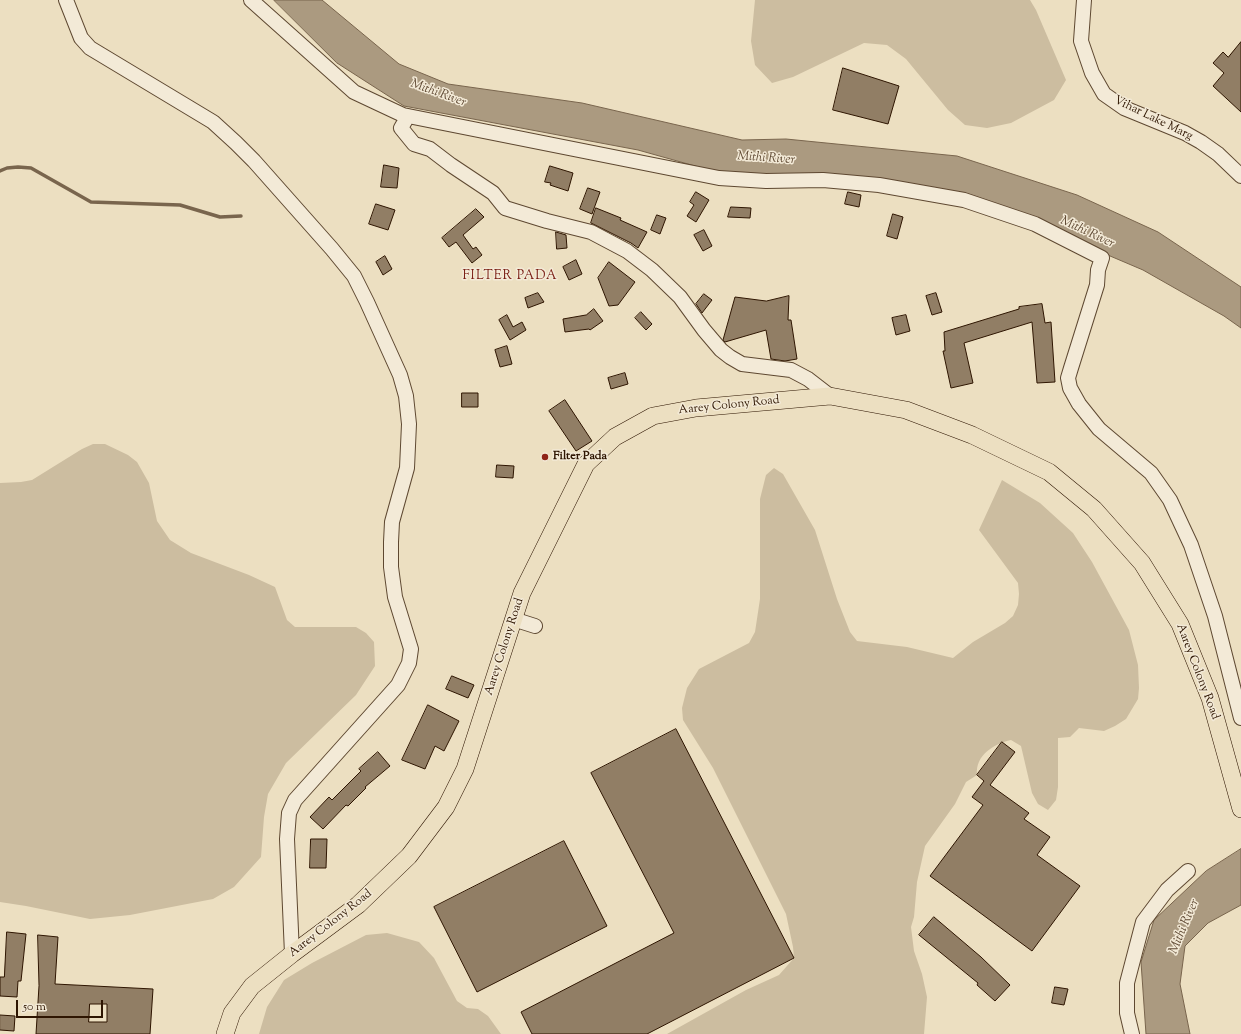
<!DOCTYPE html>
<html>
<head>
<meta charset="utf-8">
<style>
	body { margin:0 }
	#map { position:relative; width:1241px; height:1034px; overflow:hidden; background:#ecdfc1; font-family:"Sorts Mill Goudy",serif }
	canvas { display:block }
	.scale { position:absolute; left:16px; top:1000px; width:87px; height:18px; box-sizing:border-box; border:2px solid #2e1501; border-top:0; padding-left:5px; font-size:12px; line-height:14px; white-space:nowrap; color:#2e1501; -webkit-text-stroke:3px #f3ead7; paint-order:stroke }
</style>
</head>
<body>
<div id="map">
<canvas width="1241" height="1034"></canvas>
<div class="scale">50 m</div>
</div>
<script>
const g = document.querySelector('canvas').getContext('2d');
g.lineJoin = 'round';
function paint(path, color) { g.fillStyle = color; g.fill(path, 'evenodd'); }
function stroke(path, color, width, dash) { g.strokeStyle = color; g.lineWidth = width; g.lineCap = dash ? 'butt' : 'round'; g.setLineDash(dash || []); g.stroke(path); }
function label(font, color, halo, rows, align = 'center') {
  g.font = font + ' "Sorts Mill Goudy",serif'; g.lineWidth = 3; g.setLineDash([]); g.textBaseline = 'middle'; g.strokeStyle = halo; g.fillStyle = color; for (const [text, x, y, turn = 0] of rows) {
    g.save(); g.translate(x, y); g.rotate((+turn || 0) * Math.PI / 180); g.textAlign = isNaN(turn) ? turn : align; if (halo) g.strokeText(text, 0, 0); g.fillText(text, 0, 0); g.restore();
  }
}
paint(new Path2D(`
	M755,0H1030L1036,10L1066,80L1054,100L1011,123L987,128L965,125L948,110L906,59L887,45L864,43L793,77L772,83L755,65L751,41Z
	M93,444H105L128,455L137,462L149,483L157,521L170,540L191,553L249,575L275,587L287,620L295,627H356L366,633L374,642L375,666L356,695L286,763L268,794L264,817L261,857L234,887L213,899L130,915L90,919L26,906L0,902V483L21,482L32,480L82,449Z
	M774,468L783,474L815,530L837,599L850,632L857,641L907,647L953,658L973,642L1005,623L1013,616L1018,605L1019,594L1018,583L979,530L1002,480L1040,503L1073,533L1092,562L1129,630L1138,665L1139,688L1138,699L1126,719L1115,726L1104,731L1079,728L1070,737L1058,738V787L1056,800L1048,810L1038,804L1032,793L1021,746L1011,740C994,744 975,755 977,775L966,782L955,804L925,846L917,882L914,917L911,927L914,951L922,974L927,997L924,1034H667L746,990L779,975L794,958L793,947L786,914L713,768L683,720L682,708L687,688L699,669L749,643L755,632L760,599V499L766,475Z
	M387,933L419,942L434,958L457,1001L467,1008L478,1009L488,1016L501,1034H259L267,1007L284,980L312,963L366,935Z`), '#ccbda0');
const water = new Path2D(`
	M274,0H322L399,64L448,84L582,103L742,140L786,139L957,156L1077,195L1158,232L1241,287V328L1224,316L1143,270L962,193L720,173L638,150L404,106L337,63Z
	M1241,849V905L1208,923L1185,946L1180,984L1190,1034H1146L1141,962L1154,920L1206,871Z`);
paint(water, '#ab9a80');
stroke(water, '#79654d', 1);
stroke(new Path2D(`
	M0,171L7,168L18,167L31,168L91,202L180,205L220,217L241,216`), '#79654d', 3.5);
const building = new Path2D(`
	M1241,42V112L1213,86L1224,73L1213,63L1223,52L1228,57Z
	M843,68L899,86L888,124L833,110Z
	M384,165L399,168L397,188L381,187Z
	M550,166L573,173L568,191L550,185L551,183L545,182Z
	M588,188L600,192L592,214L580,209Z
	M696,192L709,200L696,222L687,216L694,205L690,202Z
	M848,192L861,195L859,207L845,204Z
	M376,204L395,210L388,230L369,224Z
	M731,207L751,208L750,218L728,217Z
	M596,208L621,218L620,220L647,232L638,248L631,243L591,223Z
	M476,209L484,217L463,235L473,249L476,247L482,255L472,263L456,242L449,247L442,238Z
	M893,214L903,217L897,239L887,236Z
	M657,215L666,218L660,234L651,230Z
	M704,230L712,246L703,251L694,235Z
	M556,232L566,235L567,248L557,249Z
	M385,256L392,269L383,275L376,262Z
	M576,260L582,274L569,280L563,267Z
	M609,262L635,282L618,305L609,306L598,278Z
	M538,293L544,302L528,308L525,298Z
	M936,293L942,312L932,315L926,296Z
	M704,294L712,300L702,313L696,304Z
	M789,296L788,320H791L797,359L785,361L771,359L766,330L725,342L723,340L735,297L766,301Z
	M1042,304L1045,323L1051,322L1055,382L1037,383L1032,322L964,343L973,383L951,388L943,351H945L944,332L1019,309V307Z
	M594,309L603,321L590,330L589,329L565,332L563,319L586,315Z
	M641,312L652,324L646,330L635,318Z
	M507,315L513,327L522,322L526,330L510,340L499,320Z
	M906,315L910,331L896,335L892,318Z
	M507,346L512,364L500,367L495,350Z
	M625,373L628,384L611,389L608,378Z
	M462,393H478V407H462Z
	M565,400L592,441L576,451L549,411Z
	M497,465L514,466L513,478L496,477Z
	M452,676L474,685L468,698L446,689Z
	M428,705L459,721L444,751L435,746L425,769L402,760Z
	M676,729L794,958L647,1034H532L521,1012L674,933L591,773Z
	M1002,742L1015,752L990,785L1029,813L1024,819L1050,837L1037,855L1080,886L1032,951L930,876L983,805L972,797L984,781L977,775Z
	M378,752L390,766L365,787L366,788L348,806L346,805L323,829L310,817L329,797L332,800L361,771L359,769Z
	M311,839H327L326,868H310Z
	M564,841L607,926L477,992L434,907Z
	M934,917L981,957L1010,985L995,1001L977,985L978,983L919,935Z
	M7,932L26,934L21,981H18L17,997L0,996V977H4Z
	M38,935L58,937L55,984L153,989L150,1034H36L39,986ZM90,1004H107V1022H89Z
	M1055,987L1068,989L1064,1005L1052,1003Z
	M0,1015L15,1016L14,1031L0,1030Z`);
paint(building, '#917e65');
stroke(building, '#2e1501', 1);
const minor = new Path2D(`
	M66,0L81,38L90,48L213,122L236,143L254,161L332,249L354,276L367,302L400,375L406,396L409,424L407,468L392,522L391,542V567L395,597L411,649L409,663L398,685L295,800L289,813L287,839L292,954
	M251,0L354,92L403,115L719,178L766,181L823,180L879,185L964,200L1035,224L1102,258L1098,270L1097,285L1071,368L1068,378L1070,388L1079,404L1099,429L1151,473L1170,500L1191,545L1215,616L1241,718
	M1084,0L1081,41L1092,73L1104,94L1124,108L1185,133L1201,142L1218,154L1241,176
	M408,116L401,128L414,144L430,149L451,165L493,193L505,208L547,221L591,232L627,251L652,270L680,297L704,330L721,350L730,357L742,364L791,370L808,379L830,396
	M513,619L535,626
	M1132,1034L1127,1013V983L1143,922L1167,890L1188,871`);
const major = new Path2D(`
	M225,1034L232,1013L252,986L292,954L358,905L409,856L446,807L465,769L522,593L586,464L615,437L653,416L696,408L830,396L906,410L972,435L1049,472L1094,509L1142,563L1180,624L1210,698L1241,809`);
stroke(minor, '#5e4831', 16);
stroke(major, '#2e1501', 18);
stroke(minor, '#f3ead7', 14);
stroke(major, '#ecdfc1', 17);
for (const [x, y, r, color] of [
	[545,457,4,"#8f2418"]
]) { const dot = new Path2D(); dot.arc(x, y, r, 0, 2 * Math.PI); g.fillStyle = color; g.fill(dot); stroke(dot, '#f3ead7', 1.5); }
label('12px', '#2e1501', '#f3ead7', [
	["Vihar Lake Marg",1153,119,26],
	["Aarey Colony Road",729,406,-6],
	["Aarey Colony Road",505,647,-72],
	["Aarey Colony Road",1197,672,69],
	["Aarey Colony Road",331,924,-38]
]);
label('bold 12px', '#2e1501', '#f3ead7', [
	["Filter Pada",553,457]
], 'left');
label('italic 13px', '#604a34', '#f3ead7', [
	["Mithi River",438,94,20],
	["Mithi River",766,159,4],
	["Mithi River",1087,233,25],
	["Mithi River",1185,927,-67]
]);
g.letterSpacing = '1px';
label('13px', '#7a1f14', '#f3ead7', [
	["FILTER PADA",510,277]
]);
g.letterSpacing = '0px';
</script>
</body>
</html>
